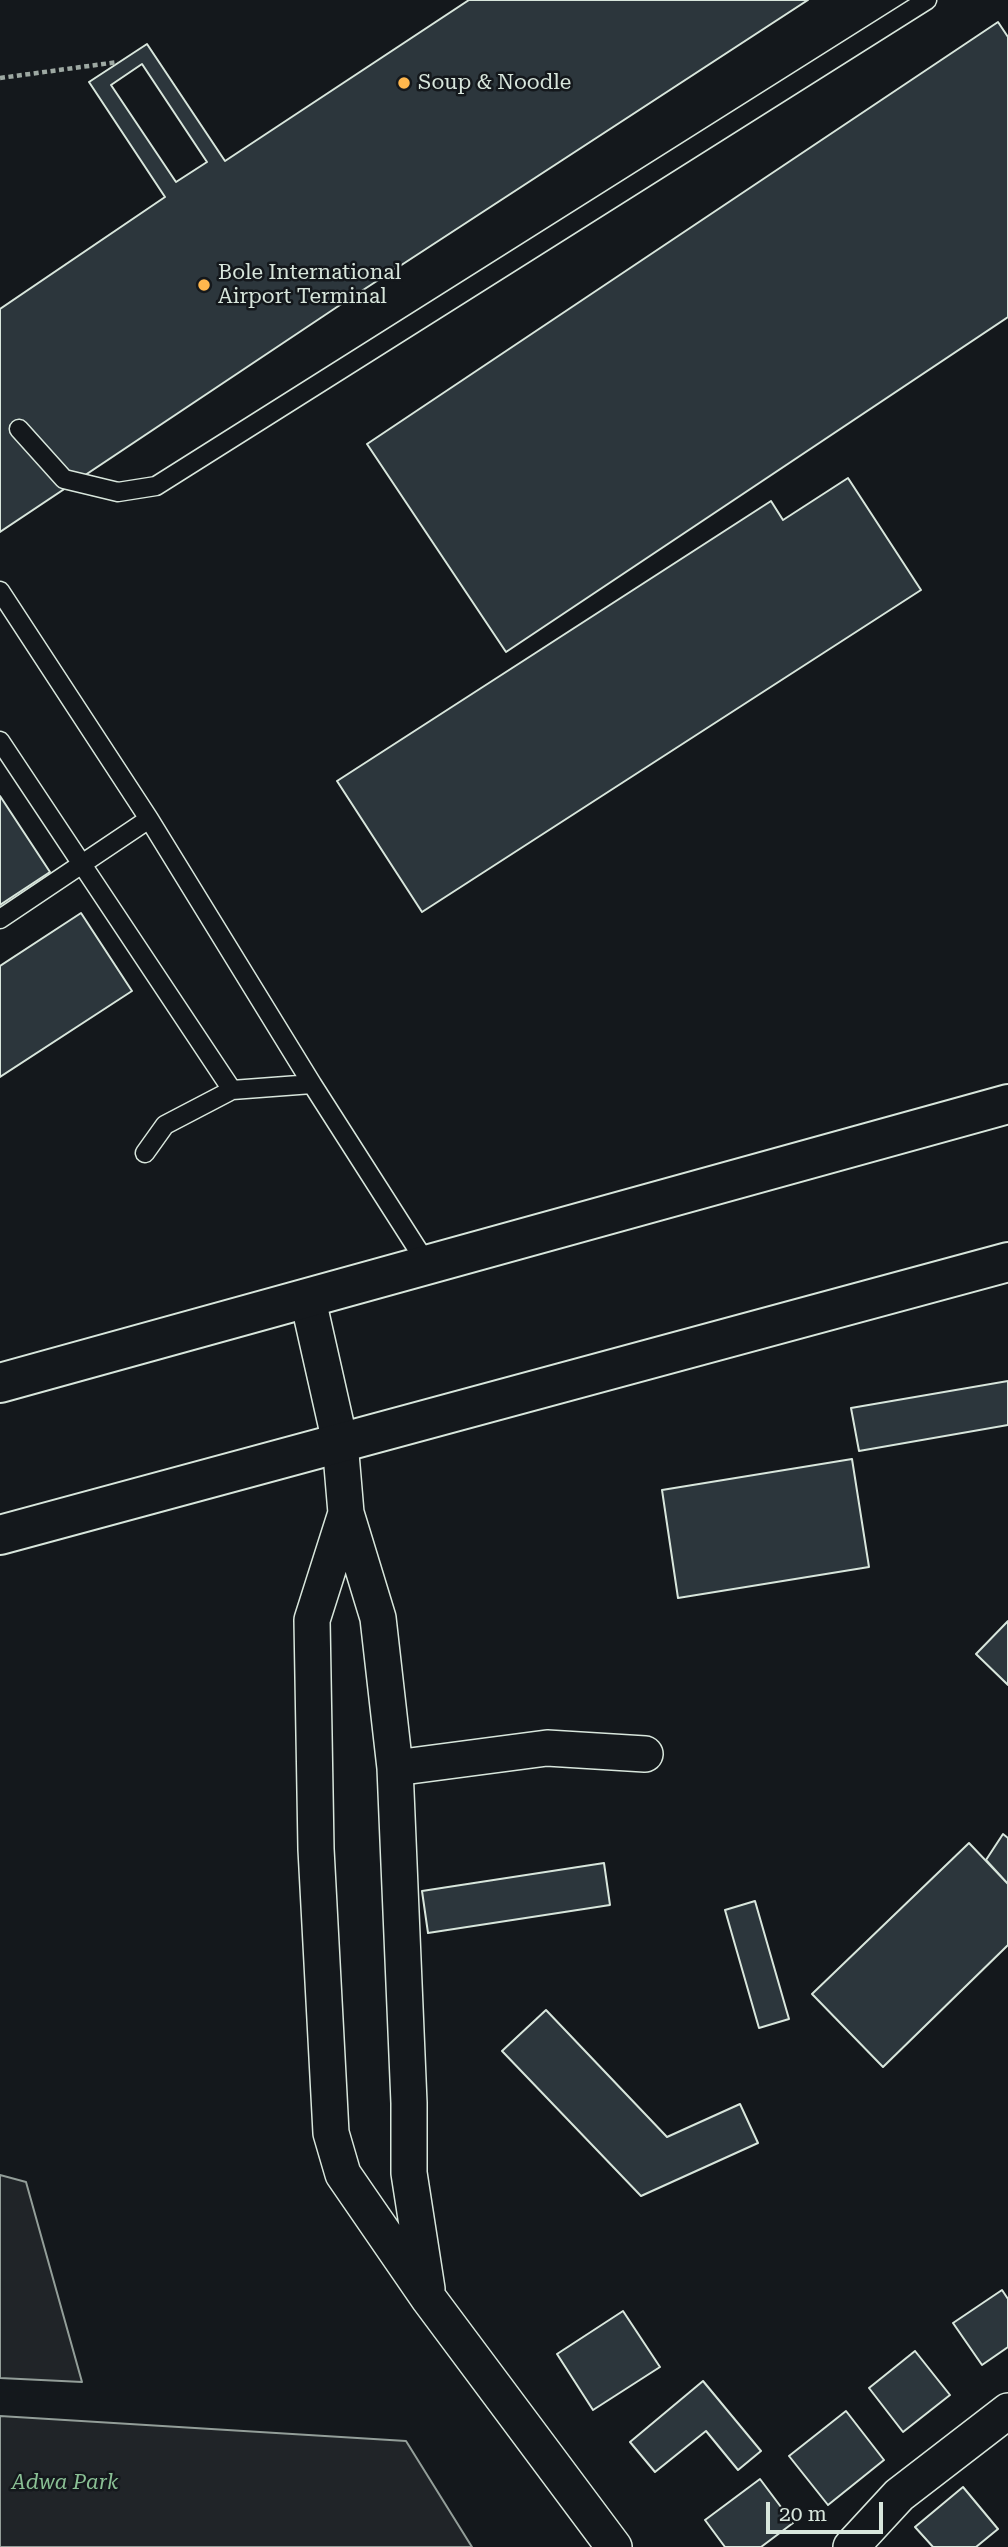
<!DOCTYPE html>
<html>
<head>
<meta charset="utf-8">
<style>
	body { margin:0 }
	#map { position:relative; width:1008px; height:2547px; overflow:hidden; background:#14181c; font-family:"Roboto Serif",serif }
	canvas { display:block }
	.scale { position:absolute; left:766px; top:2502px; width:117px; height:32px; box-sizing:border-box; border:4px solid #d8e6dc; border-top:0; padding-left:9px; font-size:21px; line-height:24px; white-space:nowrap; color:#d8e6dc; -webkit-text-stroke:5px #14181c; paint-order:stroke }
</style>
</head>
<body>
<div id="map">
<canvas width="1008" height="2547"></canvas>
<div class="scale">20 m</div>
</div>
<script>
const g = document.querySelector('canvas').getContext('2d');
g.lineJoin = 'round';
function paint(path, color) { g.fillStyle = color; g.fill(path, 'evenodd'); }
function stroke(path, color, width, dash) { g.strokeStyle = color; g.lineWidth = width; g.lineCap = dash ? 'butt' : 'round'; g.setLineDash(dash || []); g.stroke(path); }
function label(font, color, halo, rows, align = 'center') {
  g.font = font + ' "Roboto Serif",serif'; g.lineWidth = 5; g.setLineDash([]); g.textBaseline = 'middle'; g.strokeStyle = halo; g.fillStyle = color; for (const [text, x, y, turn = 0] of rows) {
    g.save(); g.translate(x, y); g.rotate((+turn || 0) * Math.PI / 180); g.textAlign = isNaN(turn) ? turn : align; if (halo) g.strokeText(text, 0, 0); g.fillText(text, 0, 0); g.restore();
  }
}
const green = new Path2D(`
	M0,2175L26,2182L82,2382L0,2378Z
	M0,2416L406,2441L472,2547H0Z`);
paint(green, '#202428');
stroke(green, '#939e99', 2);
const building = new Path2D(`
	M469,0H808L337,307L0,532V309L165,197L89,82L147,44L225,161ZM142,64L207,162L176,182L111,85Z
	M998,22L1008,37V317L506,652L367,444Z
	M848,478L921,590L422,912L337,781L771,501L783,520Z
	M0,796L50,872L0,905Z
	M81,913L132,991L0,1077V966Z
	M1008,1381V1425L859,1451L851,1408Z
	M852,1459L869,1567L678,1598L662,1490Z
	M1008,1621V1685L976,1654Z
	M1003,1834L1008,1838V1884L986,1860Z
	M969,1843L1008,1884V1945L883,2067L812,1994Z
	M604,1863L610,1905L428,1933L422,1891Z
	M755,1901L789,2019L759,2028L725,1910Z
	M546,2010L667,2137L740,2104L758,2143L641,2196L502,2051Z
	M1002,2290L1008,2299V2347L982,2365L953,2323Z
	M623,2311L660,2367L593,2410L557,2354Z
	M915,2351L950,2395L903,2432L869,2388Z
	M703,2381L761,2451L738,2470L706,2431L655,2472L630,2442Z
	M846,2411L884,2460L828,2505L789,2456Z
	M760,2479L793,2523L761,2547H725L705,2520Z
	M963,2487L998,2529L976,2547H933L915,2527Z`);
paint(building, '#2c363c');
stroke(building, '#d8e6dc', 2);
const lane = new Path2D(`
	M19,429L64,479L118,492L156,486L927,0
	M0,591L149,819L312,1084
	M0,741L232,1090L165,1125L145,1153
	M0,919L149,819
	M232,1090L312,1084L427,1264`);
const street = new Path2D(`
	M308,1300L340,1442L346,1513L378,1618L395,1768L409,2103V2173L427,2289
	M346,1513L312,1620L316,1849L331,2133L343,2174L429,2299L614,2547
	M395,1768L547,1748L645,1754
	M851,2547L899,2495L1008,2411`);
const secondary = new Path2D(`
	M0,1383L1008,1104
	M0,1535L1008,1262`);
stroke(lane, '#d8e6dc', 21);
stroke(street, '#d8e6dc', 38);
stroke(secondary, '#d8e6dc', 42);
stroke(new Path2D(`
	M0,78L118,62`), '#9da8a2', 4.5, [5, 3.5]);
stroke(lane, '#14181c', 18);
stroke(street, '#14181c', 35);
stroke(secondary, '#14181c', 38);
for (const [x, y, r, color] of [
	[404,83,7,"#ffb74d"],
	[204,285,7,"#ffb74d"]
]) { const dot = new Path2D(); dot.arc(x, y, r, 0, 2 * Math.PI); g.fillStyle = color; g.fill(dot); stroke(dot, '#14181c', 2.5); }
label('21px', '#d8e6dc', '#14181c', [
	["Soup & Noodle",418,83],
	["Bole International",218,273],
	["Airport Terminal",218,297]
], 'left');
label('italic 21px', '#8ac095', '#14181c', [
	["Adwa Park",65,2483]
]);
</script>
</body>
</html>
